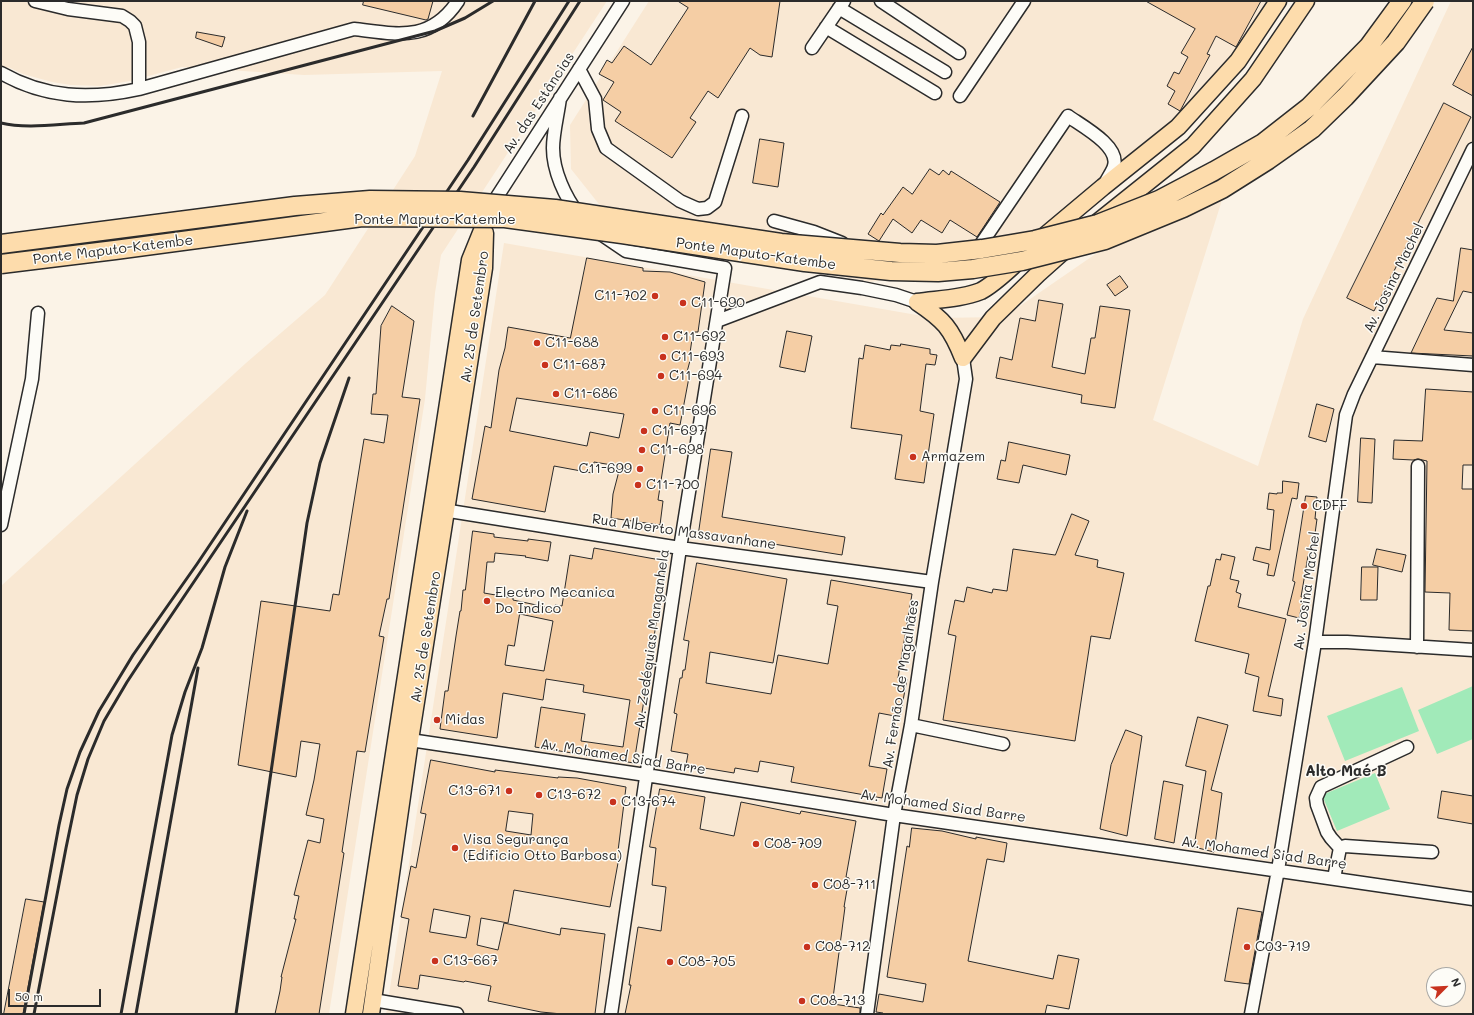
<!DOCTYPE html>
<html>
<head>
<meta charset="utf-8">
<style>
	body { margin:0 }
	#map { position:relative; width:1474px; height:1015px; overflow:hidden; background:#fbf3e7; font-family:Mali,sans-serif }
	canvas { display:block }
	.frame { position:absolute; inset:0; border:2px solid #2b2b2b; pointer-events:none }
	.north { position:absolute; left:1426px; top:967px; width:40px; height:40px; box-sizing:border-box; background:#fdfcf7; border:1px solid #a9a8a5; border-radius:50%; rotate:66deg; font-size:11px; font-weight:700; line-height:16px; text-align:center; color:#2b2b2b }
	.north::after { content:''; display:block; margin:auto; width:14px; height:18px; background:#c8321e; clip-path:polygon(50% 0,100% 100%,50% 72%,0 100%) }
	.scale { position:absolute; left:8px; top:989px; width:93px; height:18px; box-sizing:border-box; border:2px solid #2b2b2b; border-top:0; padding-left:5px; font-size:12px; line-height:14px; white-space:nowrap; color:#2b2b2b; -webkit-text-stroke:3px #fdfcf7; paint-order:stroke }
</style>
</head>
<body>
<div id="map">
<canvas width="1474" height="1015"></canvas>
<div class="frame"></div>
<div class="north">N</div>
<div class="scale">50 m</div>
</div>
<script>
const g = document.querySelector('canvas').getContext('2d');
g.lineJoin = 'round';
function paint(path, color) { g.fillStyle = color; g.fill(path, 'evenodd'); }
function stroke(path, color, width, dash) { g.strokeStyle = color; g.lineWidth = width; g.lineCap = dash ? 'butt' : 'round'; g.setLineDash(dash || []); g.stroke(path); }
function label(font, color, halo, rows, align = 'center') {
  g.font = font + ' Mali,sans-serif'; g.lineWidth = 3; g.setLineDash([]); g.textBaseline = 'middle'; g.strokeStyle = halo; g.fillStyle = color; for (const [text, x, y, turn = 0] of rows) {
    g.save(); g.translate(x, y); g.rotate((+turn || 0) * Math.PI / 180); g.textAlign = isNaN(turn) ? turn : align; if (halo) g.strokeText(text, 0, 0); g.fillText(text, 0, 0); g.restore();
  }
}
paint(new Path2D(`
	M1,1H607L441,255L435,293L425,399L329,1014H1V586L246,363L325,295L415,156L442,71L304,75L182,67L130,81L100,86L71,85L52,82L23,74L8,67L1,79Z
	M649,1H1272L1241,52L1159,137L1038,232L971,264L871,282L663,245L610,218L571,169L570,125Z
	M1451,1H1473V1014H386L504,243L934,318L1004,317L1187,191L1222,200L1153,420L1258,466L1303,319ZM1434,975H1458V999H1434Z`), '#f9e8d3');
paint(new Path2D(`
	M1473,686V739L1437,754L1418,710Z
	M1402,687L1419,731L1345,761L1327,716Z
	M1375,773L1390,809L1337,831L1322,795Z`), '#a1eab9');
const building = new Path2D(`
	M364,1H433L428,19L426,20L363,5Z
	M678,1H780L772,57L760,55L750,48L718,98L708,91L690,118L696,122L672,158L615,121L621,112L603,100L614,82L599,74L607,60L612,63L624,46L651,65L688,8Z
	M1146,1H1261L1236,47L1216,36L1207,54L1210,55L1180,111L1168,104L1175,91L1167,86L1174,72L1179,74L1188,57L1181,53L1195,29Z
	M197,32L225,37L222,47L196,38Z
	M1473,47V96L1453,85Z
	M1444,103L1471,117L1374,311L1347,298Z
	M760,139L784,143L778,187L753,183Z
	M930,169L939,175L943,170L949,175L951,171L1000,202L977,237L950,220L942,233L921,220L912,233L893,219L879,241L868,234L881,213L883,215L903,187L912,194Z
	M1461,248L1473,250V293L1463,291L1444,330L1473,333V356L1411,353L1437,298L1453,301Z
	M587,258L643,268V271L670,272L705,282L698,332H693L690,353H692L687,372H690L680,425L670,423L658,500L663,501L660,525L611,518L613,494L619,471H617L618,466L594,462L592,473L554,466L545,512L472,499L485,426L491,428L499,370L505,348L508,327L570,338ZM517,398L624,414L619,438L590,432L587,446L510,431Z
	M1120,276L1128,287L1115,296L1107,285Z
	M1039,300L1063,304L1052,367L1085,374L1091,338H1095L1100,306L1130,310L1115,408L1081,403L1082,395L996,378L1000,357L1012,360L1020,318L1035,321Z
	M392,306L414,321L402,397L420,399L389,599H387L379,636L384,637L365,752L357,751L342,852L344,853L319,1014H275L280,991L282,977H281L296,919H294L299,896L294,895L308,840L320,843L324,819L306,815L314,780L320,744L301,741L296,777L238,765L261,601L330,611L333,594L339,595L364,439L384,443L388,415L371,414L373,394H376L381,326Z
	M787,331L812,336L805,372L780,367Z
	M901,344L930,349V354L937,355L935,365L926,364L920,411L934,414L924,483L895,479L902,435L851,428L859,358L863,359L865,345L890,350L891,345L900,346Z
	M1426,389L1473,392V465H1463L1462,489H1473V631L1449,630L1450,593L1425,592L1427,461L1418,459L1413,460L1393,459L1394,440L1422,441Z
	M1317,404L1334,409L1326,442L1309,437Z
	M1361,438L1375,439L1372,503L1358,502Z
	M1009,442L1070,455L1066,475L1023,465L1019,483L997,479L1001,460L1005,461Z
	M711,449L732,452L722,517L845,537L842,555L699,532Z
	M1283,481L1299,483L1297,499L1292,498L1274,576L1267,575L1269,564L1253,560L1256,547L1270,550L1274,510L1267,509L1269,493L1277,494V493H1282Z
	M1306,496L1317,497L1315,519H1317L1314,541H1313L1311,556H1308L1301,597H1304L1299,618L1287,615L1295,582L1293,581Z
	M1072,514L1089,521L1075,555L1098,560L1097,567L1124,573L1110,639L1091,636L1075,741L943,720L956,636L948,634L955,600L964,602L967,587L992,593L993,589L1007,591L1013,549L1055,555Z
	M473,531L494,534V537L528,541V539L551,542L548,561L525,557L526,556L495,553L494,562H487L484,593L513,598V600L555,609V605L562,606L570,555L592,559L594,548L666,561L634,763L535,747L541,707L585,714L581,741L623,747L630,700L583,692L584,685L546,679L543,700L503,693L497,738L440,729L445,691H448L456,636L460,611H461L463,590H465ZM520,614L553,621L544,671L505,665L508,645L514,646Z
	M1377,549L1406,555L1402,572L1373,565Z
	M1222,554L1235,557L1230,579L1239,581L1236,592L1241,594L1238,607L1286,619L1268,696L1283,699L1281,716L1253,711L1259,677L1245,673L1249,654L1195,641L1208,586H1210L1216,559L1220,560Z
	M697,563L787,579L773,663L710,652L706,683L771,694L778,655L828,664L838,606L827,604L831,580L912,594L898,678L907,679L900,717L879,713L869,766L887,769L882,798L791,782L794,767L760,761L758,772L735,768L734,773L686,765L688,754L671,751L677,714L674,713L680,678H682L683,670H685L689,641L684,640Z
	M1362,567H1378L1377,600H1361Z
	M1198,717L1228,725L1211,790L1222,793L1214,852L1194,847L1206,771L1186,766Z
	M1126,730L1142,736L1127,836L1100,829L1111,765Z
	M431,760L495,772V770L558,778V777L577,778L626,787L618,851L620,852L610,907L514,890L508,923L481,918L477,945L498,950L504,923L560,935L561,928L605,934L595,1014H562L541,1012L488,1001L491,986L465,981L464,982L420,975L418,989L398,986L409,919L401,917L411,866L416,868L426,814L421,813ZM509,811L533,814L531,835L506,831ZM434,909L470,916L466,938L430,932Z
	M1164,781L1183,785L1174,843L1155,839Z
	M660,789L705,797L700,829L734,836L741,802L800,814L801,811L856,821L846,877L849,878L844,907H845L833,998H834L833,1004L860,1008V1014H625L631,985H629L638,927L661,931L666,887L652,885L656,848L650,847Z
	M1442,791L1473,796V824L1438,818Z
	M912,828L942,831L976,839V837L1007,843L1004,862L987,859L968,961L1053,979L1058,955L1079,959L1069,1009L1047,1005L1045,1014H883V1013L876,1012L879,994L923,1002L926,984L887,977L907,846L909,847Z
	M26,899L44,902L23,1014H4Z
	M1238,908L1262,912L1249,984L1225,981Z`);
paint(building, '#f5cea5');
stroke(building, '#2b2b2b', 1);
const minor = new Path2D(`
	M35,1L68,9L122,16L130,21L135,26L139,42V89
	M881,1L959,53
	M839,8L945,72
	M826,27L935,93
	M812,48L844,1
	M579,69L595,99L598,129L606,148L680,201L698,209L707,208L715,202L742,116
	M1,73C45,98 89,100 139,89L354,29C397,34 430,43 458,1
	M960,96L1024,1
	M560,98C558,114 553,133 553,148C553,171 565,197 579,215
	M491,209L493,203L623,1
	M774,221L814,232L842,243
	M598,232L626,251L725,268L680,548L611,1014
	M975,253L1068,116C1082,126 1120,146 1114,166C1113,171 1108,177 1106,182
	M717,321L820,282L862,288L896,295L917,302
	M1372,357L1473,365
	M437,509L680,548L932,582
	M1,525L32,379L38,313
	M1315,642H1347L1473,650
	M1417,647L1418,466
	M911,725L1003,744
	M410,740L646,775L894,815L1473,899
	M1340,848L1331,838L1327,832L1317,805L1316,798L1321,787L1407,747
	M1334,878L1340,848L1345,846L1432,852
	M373,1000L457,1014
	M867,1014L894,815L911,725L932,582L966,379L963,358
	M1251,1014L1278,870L1315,642L1346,415L1354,394L1473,149`);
const major = new Path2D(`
	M1098,222L1193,146L1253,79L1306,1
	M1041,239L1103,187L1178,127L1238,61L1278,1
	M917,302C938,299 961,299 981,291C996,283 1009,269 1022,258
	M917,302C944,320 951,328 963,358
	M963,358L993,318L1038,274L1066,249
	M354,1014C391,762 432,511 470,260L485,223
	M371,1014L410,740L484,268L485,233`);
stroke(minor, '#2b2b2b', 15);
stroke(major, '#2b2b2b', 19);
stroke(minor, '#fdfcf7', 12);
stroke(major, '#fddcac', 16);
stroke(new Path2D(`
	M473,116L535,1
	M1,123C26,129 58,124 84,123L435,31L465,18L493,1
	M24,1014L59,825L67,789L80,752L99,711L133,655L197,564L468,160L569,1
	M34,1014L66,848L77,795L88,759L104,721L127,682L158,635L474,167L580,1
	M121,1014L172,735L185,692L202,648L225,567L247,511
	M136,1014L198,668
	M236,1014L307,523L320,463L349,378`), '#2b2b2b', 3);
const highwayBridge = new Path2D(`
	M1,244L295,206L370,200L460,201L555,209L781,243L900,253L937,254L982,249L1035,240L1098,224L1159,200L1214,171L1263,143L1309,107L1369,46L1402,1
	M1,264L115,250L362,217L505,218L622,234L805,262L891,271L938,272L973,269L1022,261L1105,240L1183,208L1222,189L1268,160L1312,129L1345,97L1396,42L1425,1`);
stroke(highwayBridge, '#2b2b2b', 21, []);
stroke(highwayBridge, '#fddcac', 18);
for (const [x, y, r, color] of [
	[655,296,4,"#c8321e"],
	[683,303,4,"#c8321e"],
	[665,337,4,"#c8321e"],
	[537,343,4,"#c8321e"],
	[663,357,4,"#c8321e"],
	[545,365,4,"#c8321e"],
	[661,376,4,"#c8321e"],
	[556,394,4,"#c8321e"],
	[655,411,4,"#c8321e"],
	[644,431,4,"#c8321e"],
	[642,450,4,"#c8321e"],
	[913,457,4,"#c8321e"],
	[640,469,4,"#c8321e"],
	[638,485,4,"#c8321e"],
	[1304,506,4,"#c8321e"],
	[487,601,4,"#c8321e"],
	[437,720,4,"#c8321e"],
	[509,791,4,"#c8321e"],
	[539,795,4,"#c8321e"],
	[613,802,4,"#c8321e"],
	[756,844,4,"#c8321e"],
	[455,848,4,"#c8321e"],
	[815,885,4,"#c8321e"],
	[807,947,4,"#c8321e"],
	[1247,947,4,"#c8321e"],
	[435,961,4,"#c8321e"],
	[670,962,4,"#c8321e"],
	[802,1001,4,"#c8321e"]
]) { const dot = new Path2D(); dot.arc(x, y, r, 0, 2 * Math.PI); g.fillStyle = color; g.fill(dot); stroke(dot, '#fdfcf7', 1.5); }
label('14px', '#2b2b2b', '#fdfcf7', [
	["Av. das Estâncias",539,103,-57],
	["Ponte Maputo-Katembe",435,220],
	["Ponte Maputo-Katembe",113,250,-7],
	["Ponte Maputo-Katembe",756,254,8],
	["Av. Josina Machel",1394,278,-64],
	["Av. 25 de Setembro",475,317,-82],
	["Rua Alberto Massavanhane",684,532,8],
	["Av. Josina Machel",1307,591,-82],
	["Av. 25 de Setembro",426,637,-81],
	["Av. Zedéquias Manganhela",652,639,-82],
	["Av. Fernão de Magalhães",901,684,-81],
	["Av. Mohamed Siad Barre",623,757,9],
	["Av. Mohamed Siad Barre",943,806,8],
	["Av. Mohamed Siad Barre",1264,853,8]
]);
label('14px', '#2b2b2b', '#fdfcf7', [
	["C11-702",647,296,"right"],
	["C11-690",691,303],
	["C11-692",673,337],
	["C11-688",545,343],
	["C11-693",671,357],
	["C11-687",553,365],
	["C11-694",669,376],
	["C11-686",564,394],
	["C11-696",663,411],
	["C11-697",652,431],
	["C11-698",650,450],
	["Armazem",921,457],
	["C11-699",632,469,"right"],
	["C11-700",646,485],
	["CDFF",1312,506],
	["Electro Mecanica",495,593],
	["Do Indico",495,609],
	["Midas",445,720],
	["C13-671",501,791,"right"],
	["C13-672",547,795],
	["C13-674",621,802],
	["Visa Segurança",463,840],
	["(Edificio Otto Barbosa)",463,856],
	["C08-709",764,844],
	["C08-711",823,885],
	["C08-712",815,947],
	["C03-719",1255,947],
	["C13-667",443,961],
	["C08-705",678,962],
	["C08-713",810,1001]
], 'left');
label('bold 15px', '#2b2b2b', '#fdfcf7', [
	["Alto Maé B",1346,771]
]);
</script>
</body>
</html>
